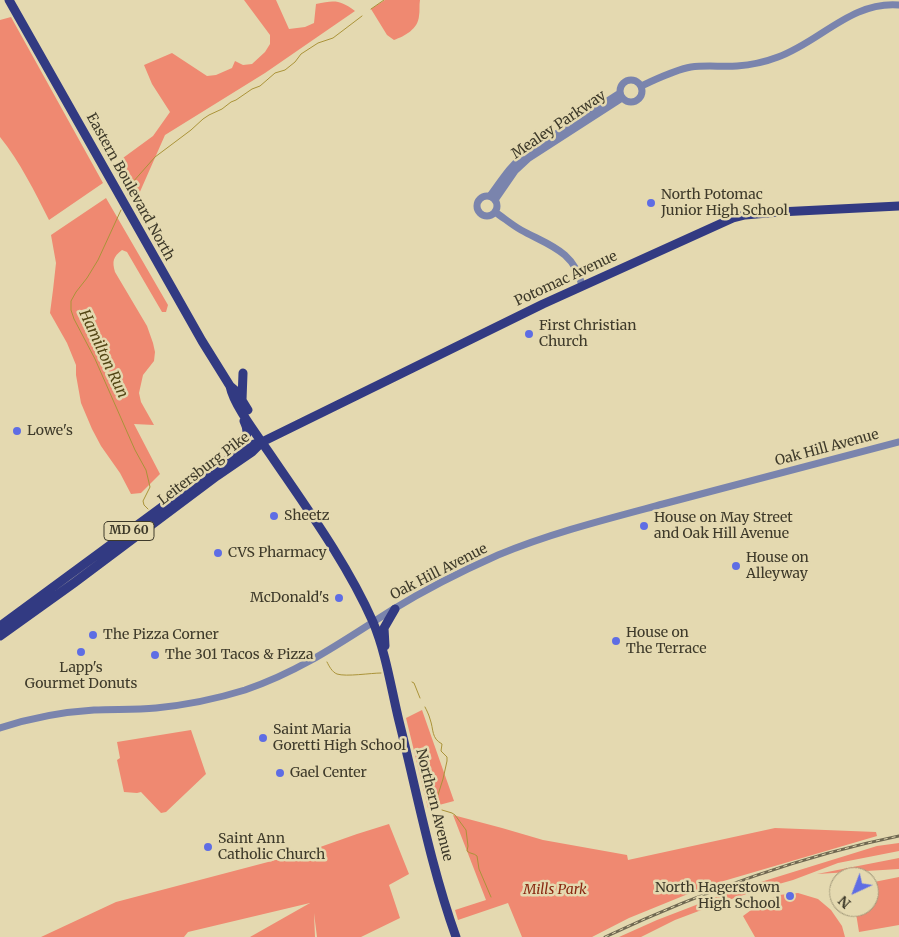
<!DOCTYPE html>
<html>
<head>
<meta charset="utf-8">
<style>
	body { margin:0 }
	#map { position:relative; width:899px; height:937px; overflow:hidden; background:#e4d9b0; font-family:Merriweather,serif }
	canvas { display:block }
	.north { position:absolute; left:829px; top:867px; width:50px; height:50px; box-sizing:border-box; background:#e4d9b0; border:1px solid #a2997a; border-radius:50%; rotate:223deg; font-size:14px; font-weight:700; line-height:20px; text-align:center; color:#3e3a2a }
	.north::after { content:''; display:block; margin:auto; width:18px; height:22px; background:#5e6de4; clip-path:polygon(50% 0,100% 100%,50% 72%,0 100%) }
</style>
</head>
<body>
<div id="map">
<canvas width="899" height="937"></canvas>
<div class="north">N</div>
</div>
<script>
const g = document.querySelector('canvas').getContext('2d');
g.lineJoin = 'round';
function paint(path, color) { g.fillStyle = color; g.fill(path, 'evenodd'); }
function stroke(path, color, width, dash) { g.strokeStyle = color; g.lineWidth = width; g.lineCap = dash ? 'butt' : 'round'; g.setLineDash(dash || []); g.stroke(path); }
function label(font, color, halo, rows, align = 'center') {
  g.font = font + ' Merriweather,serif'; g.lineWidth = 5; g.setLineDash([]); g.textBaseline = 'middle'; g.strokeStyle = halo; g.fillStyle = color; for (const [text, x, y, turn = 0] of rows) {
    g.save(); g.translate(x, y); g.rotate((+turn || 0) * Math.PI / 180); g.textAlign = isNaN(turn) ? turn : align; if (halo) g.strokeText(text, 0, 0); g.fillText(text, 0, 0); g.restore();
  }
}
paint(new Path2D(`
	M244,0H276L289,29L305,27L314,23L316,4C335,0 340,0 355,11L265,73L165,135L135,203L112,166L153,136L170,112L152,84L144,65L172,53L207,76L216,75L232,68L235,61L243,65L252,64L265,52L270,44V35Z
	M385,0H420C419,5 420,11 419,16C418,29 405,36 394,40L387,35L371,9Z
	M11,17L103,183L49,220C35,192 20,162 0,137V20Z
	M106,198L168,305L166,312H162L127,252L122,250C113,257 112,261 115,272L147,326L153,343L155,352L154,361L143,375L139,393L141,402L154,425L134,424L160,474L141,493L131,494L120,473L101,446L92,429L81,403L76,375V365L67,343L50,313L53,290L56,263L51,235Z
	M422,710L454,801L428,808L406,718Z
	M191,730L206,774L166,812L161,813L141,792L137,793L124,792L117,760L120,758L117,742Z
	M453,815L502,828L543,840L627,855L628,860L775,828L876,832L877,836L710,885L629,918L592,937H522L508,903L458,920L455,910L486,900Z
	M389,824L409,874L389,885L400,918L361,937H317L314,913L315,937H250L310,903L188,932L184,937H41L116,902L306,852L357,834Z
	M899,843V851L838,863L793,880L761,889L720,903L675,920L641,937H619L657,920L735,890L877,846Z
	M899,858V869L817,874Z
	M899,877V925L859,932L855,907H869V883Z
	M798,893L818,899L831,910L842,926L845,937H755L743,916L758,905L779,895Z`), '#ef8971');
stroke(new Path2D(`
	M371,9L384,0
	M128,195L132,183L155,157L191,130L203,119L209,115L222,109L231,102L236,100L252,89L260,86L275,73L285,70L295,62L301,54L318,43L333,38L362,16
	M121,210L98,260L87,278L76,292L71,301V310L74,319L95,359L135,450L146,470L150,487L143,501L144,505L148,509
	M327,662C329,666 332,672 337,674C346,677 371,673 381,673
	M412,682L414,683L420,698
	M425,707C427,711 429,715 430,719C434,730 431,738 442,744L441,751L447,757V761L443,779L437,798L439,805
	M442,810L452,813L455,815L466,830L468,846L467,851C470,854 474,853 477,856L479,869L491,897`), '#aa9339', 1);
stroke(new Path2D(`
	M620 91a11 11 0 1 1 22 0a11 11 0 1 1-22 0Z
	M641,86C657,79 674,70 691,67C706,65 722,67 737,66C751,65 765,62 778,57C820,42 851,1 899,5
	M477 206a10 10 0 1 1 20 0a10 10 0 1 1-20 0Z
	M490,196C501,181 511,165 525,154L620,93
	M495,200L515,171L529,158L622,98
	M495,212C504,218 512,225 521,230C548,245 575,251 582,286
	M0,728C30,718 62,712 94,710C115,709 135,710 156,708C186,705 216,699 245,690C301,671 343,641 392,610C426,589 462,571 498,555C551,533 607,519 663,504C741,483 820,463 899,442`), '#7a84ad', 7);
stroke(new Path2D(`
	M9,0L202,341L230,386C234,406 258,436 270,454C306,507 347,563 373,622C386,653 391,688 399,721C417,793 431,867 456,937
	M230,386L237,392L248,410
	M242,400L243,373
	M238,449C247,441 250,433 244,421
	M0,626L212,470L250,445L262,442L543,304L733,218L745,215L779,212L899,206
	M0,636L74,583L217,476L252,452L262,442
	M385,646L384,628L395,609`), '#323a82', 9);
const rail = new Path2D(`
	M605,937C699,893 797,857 899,836`);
stroke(rail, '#706952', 3);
stroke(rail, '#e4d9b0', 1, [4]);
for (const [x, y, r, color] of [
	[651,203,5,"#5e6de4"],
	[529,334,5,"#5e6de4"],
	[17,431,5,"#5e6de4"],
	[274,516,5,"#5e6de4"],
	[644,526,5,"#5e6de4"],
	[218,553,5,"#5e6de4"],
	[736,566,5,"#5e6de4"],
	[339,598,5,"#5e6de4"],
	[93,635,5,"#5e6de4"],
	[616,641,5,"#5e6de4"],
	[81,652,5,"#5e6de4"],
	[155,655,5,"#5e6de4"],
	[263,738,5,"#5e6de4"],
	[280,773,5,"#5e6de4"],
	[208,847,5,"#5e6de4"],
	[790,896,5,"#5e6de4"]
]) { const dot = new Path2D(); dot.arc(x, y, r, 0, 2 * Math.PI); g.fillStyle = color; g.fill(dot); stroke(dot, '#e4d9b0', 2); }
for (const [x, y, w] of [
	[129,531,50]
]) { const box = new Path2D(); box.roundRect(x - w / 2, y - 9.5, w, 19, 4); g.fillStyle = '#e4d9b0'; g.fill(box); stroke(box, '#3e3a2a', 1); }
label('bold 12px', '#3e3a2a', null, [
	["MD 60",129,531]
]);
label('14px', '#3e3a2a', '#e4d9b0', [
	["Mealey Parkway",559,125,-34],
	["Eastern Boulevard North",130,187,61],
	["Potomac Avenue",566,279,-25],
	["Oak Hill Avenue",827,448,-15],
	["Leitersburg Pike",204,469,-37],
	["Oak Hill Avenue",439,572,-27],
	["Northern Avenue",434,805,76]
]);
label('14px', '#3e3a2a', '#e4d9b0', [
	["North Potomac",661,195],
	["Junior High School",661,211],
	["First Christian",539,326],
	["Church",539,342],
	["Lowe's",27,431],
	["Sheetz",284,516],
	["House on May Street",654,518],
	["and Oak Hill Avenue",654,534],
	["CVS Pharmacy",228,553],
	["House on",746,558],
	["Alleyway",746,574],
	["McDonald's",329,598,"right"],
	["House on",626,633],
	["The Terrace",626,649],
	["The Pizza Corner",103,635],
	["The 301 Tacos & Pizza",165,655],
	["Lapp's",81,668,"center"],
	["Gourmet Donuts",81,684,"center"],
	["Saint Maria",273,730],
	["Goretti High School",273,746],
	["Gael Center",290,773],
	["Saint Ann",218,839],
	["Catholic Church",218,855],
	["North Hagerstown",780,888,"right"],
	["High School",780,904,"right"]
], 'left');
label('italic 14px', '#892811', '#e4d9b0', [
	["Mills Park",555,890]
]);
label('italic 15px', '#524514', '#e4d9b0', [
	["Hamilton Run",103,354,65]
]);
</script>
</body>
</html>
